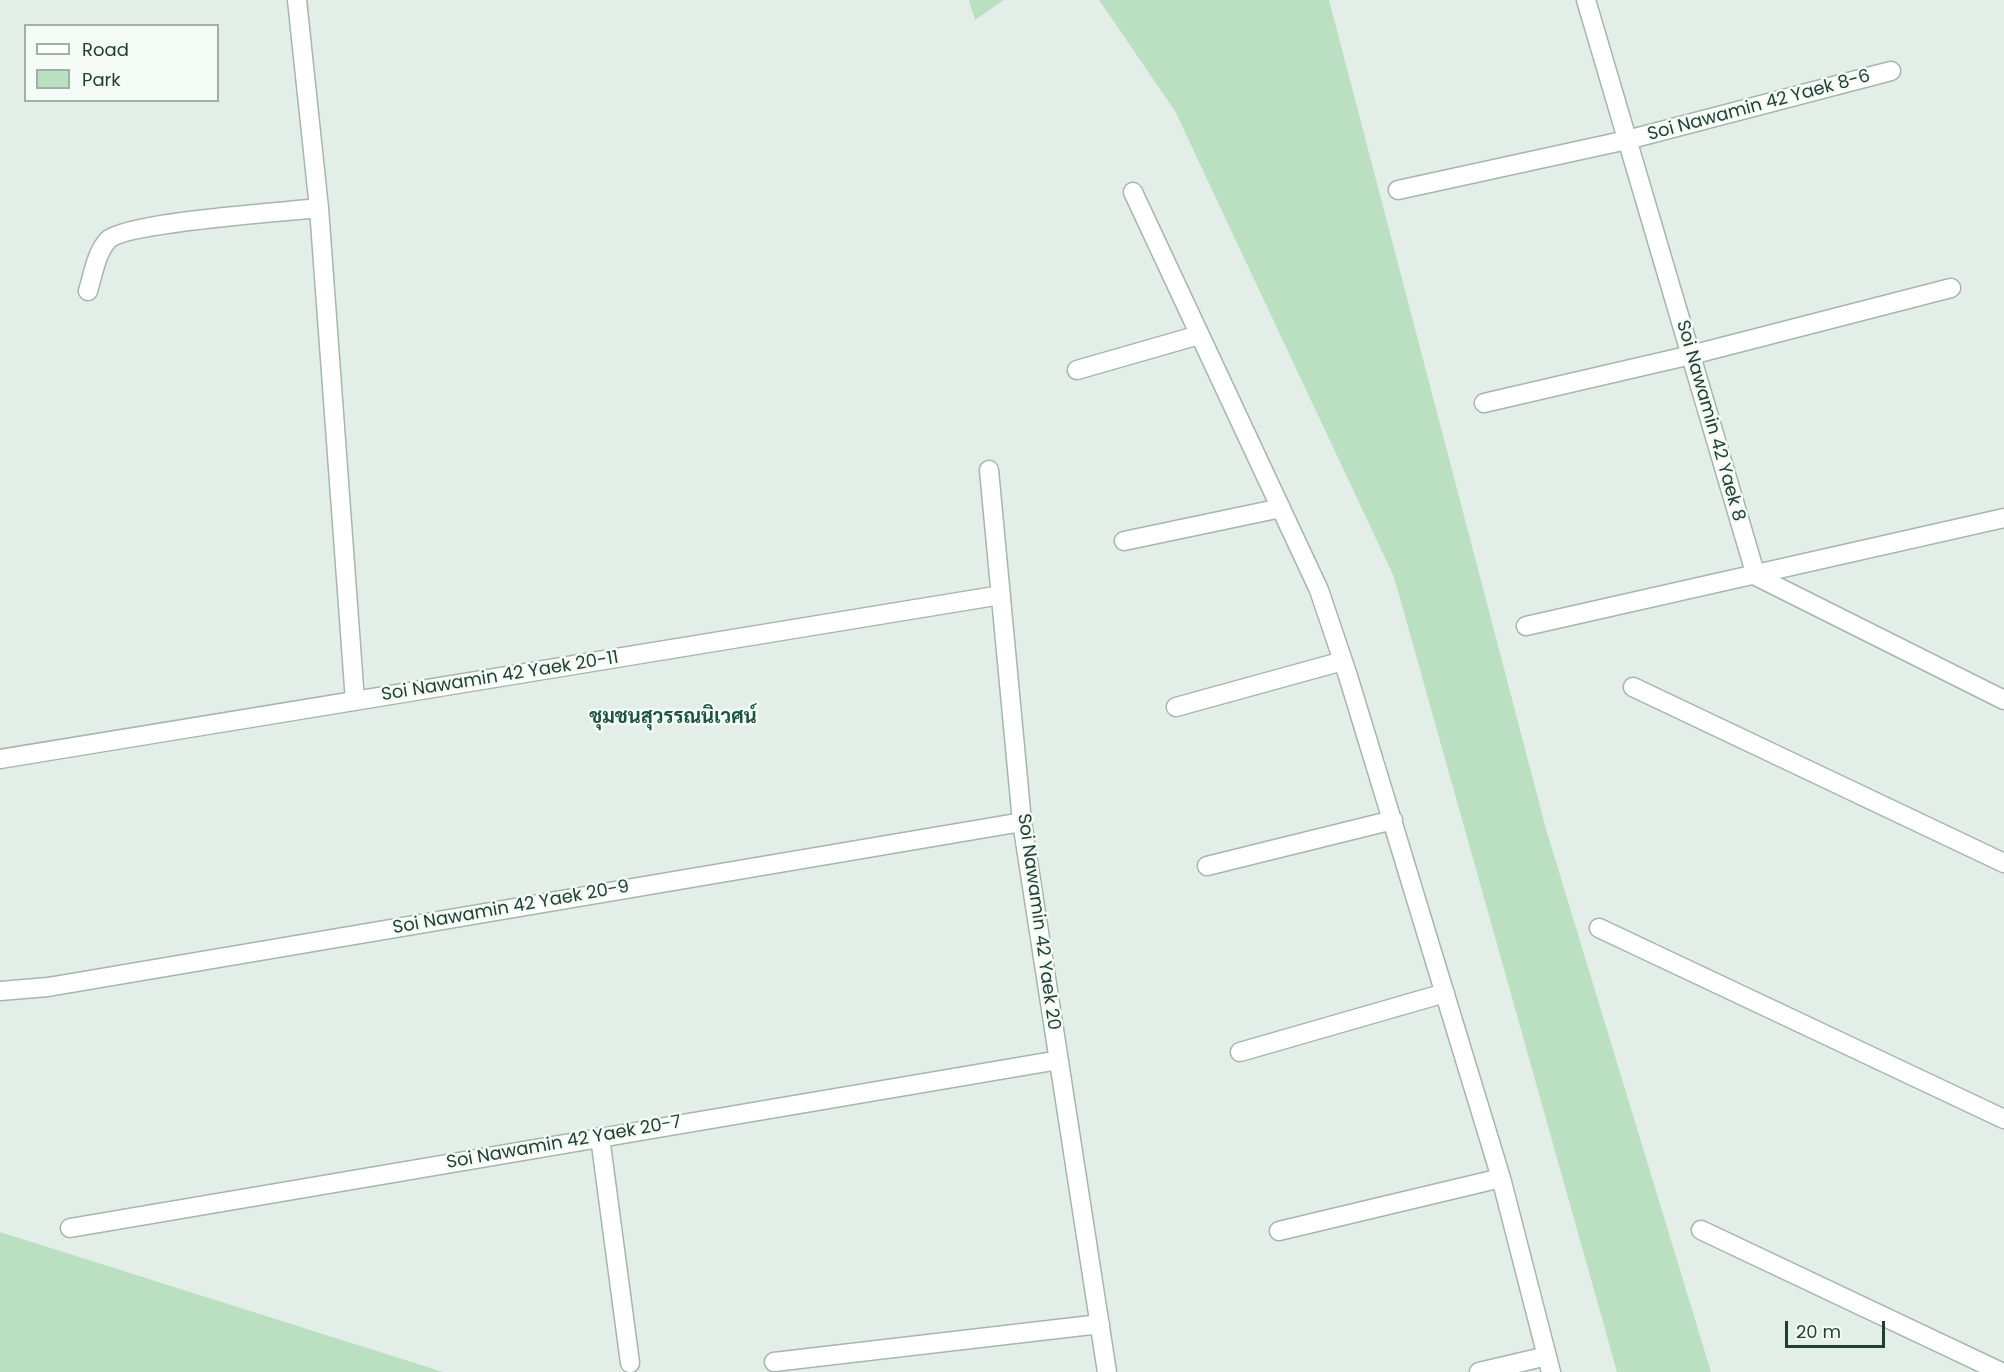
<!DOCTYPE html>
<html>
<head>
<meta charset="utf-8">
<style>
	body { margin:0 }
	#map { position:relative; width:2004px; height:1372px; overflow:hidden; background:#e3eee8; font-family:Poppins,sans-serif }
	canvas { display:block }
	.legend { position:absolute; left:24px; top:24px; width:195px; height:78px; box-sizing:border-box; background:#f4faf6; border:2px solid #a0b0a9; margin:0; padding:8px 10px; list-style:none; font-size:18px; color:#214035 }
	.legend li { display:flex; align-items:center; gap:12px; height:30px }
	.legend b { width:30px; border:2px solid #a0b0a9 }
	.scale { position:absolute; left:1785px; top:1321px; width:100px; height:27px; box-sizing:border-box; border:3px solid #214035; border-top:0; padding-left:8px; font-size:18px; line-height:21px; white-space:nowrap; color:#214035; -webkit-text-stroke:4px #f4faf6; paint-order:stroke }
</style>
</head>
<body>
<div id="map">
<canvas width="2004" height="1372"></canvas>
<ul class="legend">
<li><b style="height:8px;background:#fff"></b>Road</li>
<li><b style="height:16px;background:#bae0c1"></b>Park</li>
</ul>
<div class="scale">20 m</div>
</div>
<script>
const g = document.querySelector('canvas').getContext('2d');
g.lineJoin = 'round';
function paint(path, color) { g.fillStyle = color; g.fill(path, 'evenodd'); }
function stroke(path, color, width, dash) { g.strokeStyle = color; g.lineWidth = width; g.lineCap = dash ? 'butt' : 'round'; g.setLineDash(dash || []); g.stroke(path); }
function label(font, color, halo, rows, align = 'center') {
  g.font = font + ' Poppins,Sarabun,sans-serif'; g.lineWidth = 5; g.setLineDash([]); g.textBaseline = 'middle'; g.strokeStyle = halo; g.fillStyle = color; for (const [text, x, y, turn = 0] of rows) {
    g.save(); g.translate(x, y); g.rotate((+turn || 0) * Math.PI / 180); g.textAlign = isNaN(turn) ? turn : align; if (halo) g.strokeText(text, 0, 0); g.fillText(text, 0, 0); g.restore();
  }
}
paint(new Path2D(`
	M969,0H1004L975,20Z
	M1099,0H1329L1546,829L1711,1372H1617L1394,577L1175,111Z
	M0,1232L440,1371L444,1372H0Z`), '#bae0c1');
const minor = new Path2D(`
	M297,0L319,208L355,701
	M1586,0L1756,576L2004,700
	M1398,190L1627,140L1891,71
	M1133,192L1319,590L1348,676L1501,1178L1551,1372
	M88,291C93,275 96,253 108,240C126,222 285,212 319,208
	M1077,370L1199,335
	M1484,403L1691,355L1951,288
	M989,470L1022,822L1107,1372
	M1124,541L1281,508
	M1526,626L2004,518
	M1633,687L2004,863
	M1176,707L1343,661
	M0,759L1001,595
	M1207,866L1393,820
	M1599,928L2004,1119
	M0,991L48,987L1022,822
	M1240,1052L1445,993
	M600,1137L630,1363
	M70,1228L1059,1060
	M1701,1230L2001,1372
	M1279,1231L1501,1178
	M774,1362L1100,1324
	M1479,1372L1547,1356`);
stroke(minor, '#a5b6af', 21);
stroke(minor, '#fff', 18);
label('18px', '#214035', '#f4faf6', [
	["Soi Nawamin 42 Yaek 8-6",1759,106,-15],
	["Soi Nawamin 42 Yaek 8",1710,421,74],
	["Soi Nawamin 42 Yaek 20-11",500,677,-9],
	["Soi Nawamin 42 Yaek 20-9",511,908,-10],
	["Soi Nawamin 42 Yaek 20",1038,922,82],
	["Soi Nawamin 42 Yaek 20-7",564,1143,-10]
]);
label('bold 20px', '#1b5442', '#f4faf6', [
	["ชุมชนสุวรรณนิเวศน์",673,718]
]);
</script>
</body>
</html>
